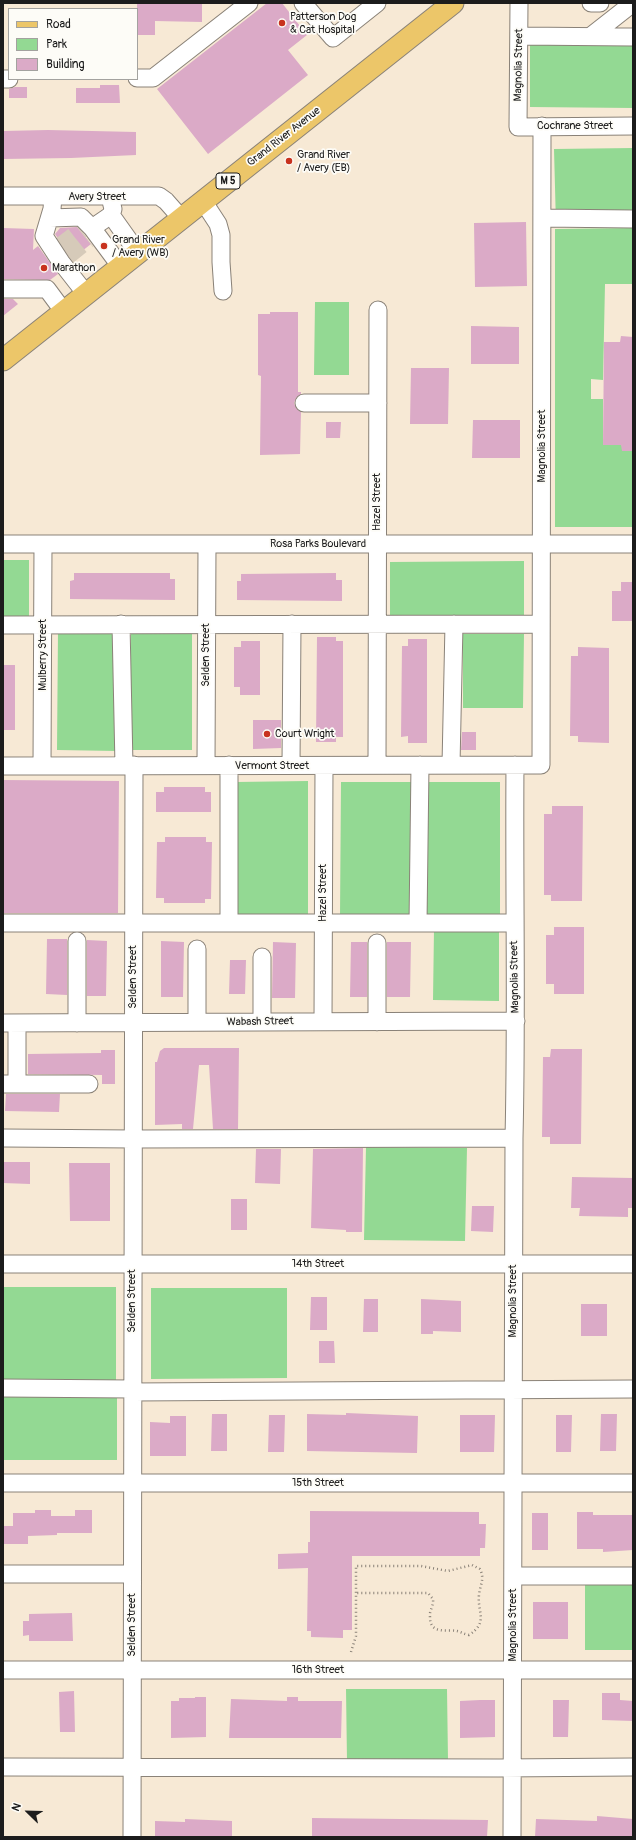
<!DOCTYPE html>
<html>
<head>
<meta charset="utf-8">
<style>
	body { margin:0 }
	#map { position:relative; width:636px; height:1840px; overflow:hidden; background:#f7e9d5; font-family:Pangolin,sans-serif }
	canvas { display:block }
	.frame { position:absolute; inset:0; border:4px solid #1c1c1c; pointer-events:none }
	.legend { position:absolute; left:8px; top:8px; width:130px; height:72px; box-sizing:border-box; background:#fdfcf7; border:1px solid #a3a29f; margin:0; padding:5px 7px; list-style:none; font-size:12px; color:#1c1c1c }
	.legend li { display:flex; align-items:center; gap:8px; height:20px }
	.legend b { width:20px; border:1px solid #a3a29f }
	.north { position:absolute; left:8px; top:1792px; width:40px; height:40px; -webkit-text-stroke:3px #fdfcf7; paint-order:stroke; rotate:293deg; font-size:11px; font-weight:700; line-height:16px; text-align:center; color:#1c1c1c }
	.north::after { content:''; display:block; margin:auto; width:14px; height:18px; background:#1c1c1c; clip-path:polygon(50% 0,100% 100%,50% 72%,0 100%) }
</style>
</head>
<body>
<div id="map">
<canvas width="636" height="1840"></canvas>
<div class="frame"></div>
<ul class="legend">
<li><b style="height:5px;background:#ecc669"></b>Road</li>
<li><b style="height:11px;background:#93d993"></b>Park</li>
<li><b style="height:11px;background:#dbaac7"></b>Building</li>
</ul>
<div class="north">N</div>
</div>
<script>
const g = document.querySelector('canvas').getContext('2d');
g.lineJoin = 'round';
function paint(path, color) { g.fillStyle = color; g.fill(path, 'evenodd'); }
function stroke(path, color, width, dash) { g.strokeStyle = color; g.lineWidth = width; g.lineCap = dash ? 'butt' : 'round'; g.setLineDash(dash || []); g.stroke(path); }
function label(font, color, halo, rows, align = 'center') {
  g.font = font + ' Pangolin,sans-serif'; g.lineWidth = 3.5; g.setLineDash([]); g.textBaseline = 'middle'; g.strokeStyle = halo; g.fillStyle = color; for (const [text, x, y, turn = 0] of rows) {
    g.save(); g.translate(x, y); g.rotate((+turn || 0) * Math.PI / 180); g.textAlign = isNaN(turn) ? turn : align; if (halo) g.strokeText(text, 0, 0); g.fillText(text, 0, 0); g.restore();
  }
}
paint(new Path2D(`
	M530,42H633V108L530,107Z
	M633,148V225H556L554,149Z
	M633,228V284H605L603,380L591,379V399H603V445H621L633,451V527H555V229Z
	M315,302H349V375H314Z
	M3,560H29V620H3Z
	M524,561V620H390V562Z
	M58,631H118L117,751L57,750Z
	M131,631H192V750H130Z
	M463,634H524L523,708H463Z
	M308,781V916H237L236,782Z
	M341,782H413V916H340Z
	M426,782H500V916H425Z
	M434,929H499V1001L433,1000Z
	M366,1147L467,1148L465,1241L364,1240Z
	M3,1287H116V1384L3,1383Z
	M151,1288H287V1378L151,1379Z
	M117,1392V1460H3V1393Z
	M585,1582L633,1583V1650H585Z
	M346,1689H447L448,1760L347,1761Z`), '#93d993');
paint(new Path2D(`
	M137,3H202V22L155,21V35H137Z
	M267,3H282L307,35L288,50L308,75L208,154L157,89Z
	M100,85H119L120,103H76V88H100Z
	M15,87H27V98H9V89Z
	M48,130L136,132V155L71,158L3,159V131Z
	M526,222L527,286L475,287L474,223Z
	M77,227L91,244L72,259L55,234L60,228Z
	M3,228L34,229L33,250L38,246L58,274L50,280L3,279Z
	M3,299H13L18,304L3,316Z
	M270,312H298V392H301V394L296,398L294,403L296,408L301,412L300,454L260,455L261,376L258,375V314H270Z
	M471,326L519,327V364H471Z
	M621,336L633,337V451H622L621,445H603L604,342H620Z
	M411,368H449L448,424H410Z
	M473,420H520V458H472Z
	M326,422H341L340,438H326Z
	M74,573H170V579H175V600L70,599V581L74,580Z
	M336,573V580H342V601L237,600V581H241V574Z
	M621,582H633V621H612V591H621Z
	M317,637H336V641H343V737H336V742H316Z
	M408,639H427V743H408V736L401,737L402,646H408Z
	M241,641H260V695H240V687H234V647H241Z
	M578,647L609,648V743L578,742V736H570L571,656H578Z
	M3,665H15V730H3Z
	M253,720H281V748L253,749Z
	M462,732H476V750H461Z
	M3,780L119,781L118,913H3Z
	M164,787H205V792H211V812H156V792H164Z
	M552,806H583L582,901H551V895H544V814H552Z
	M165,837H206V842H212L211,899H205V903H164V898H156L157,842H165Z
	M554,927H584V994H554V984H546V935H554Z
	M47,939H67V995L46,994Z
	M87,940L107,941L106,996H87Z
	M161,941L184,942L183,997H161Z
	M273,942L296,943L295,998H272Z
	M351,942H367V997H350Z
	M387,942H411L410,997H387Z
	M230,960H246L245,994H229Z
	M164,1048H239L238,1129H213L209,1065H199L193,1129H182V1124L155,1125V1062H157L160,1051Z
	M551,1049H582L581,1144H550V1137H542L543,1057H550Z
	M101,1050H115V1084H102V1075L28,1074V1054L101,1053Z
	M6,1094H60L59,1112L5,1111Z
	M363,1148L362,1232H346V1230L311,1228L313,1149Z
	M256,1149H281L280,1184L255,1183Z
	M3,1162H30V1184L3,1183Z
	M69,1163H110V1221H70Z
	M572,1177L633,1178V1208H628V1217L579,1216L580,1208H571Z
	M231,1199H247V1230H231Z
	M472,1206H494L493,1232L471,1231Z
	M311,1297H327V1330H310Z
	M364,1299H378V1332H363Z
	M421,1299L461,1301V1332L433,1331V1334H421Z
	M581,1304H607V1336H581Z
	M319,1341H334L335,1363H319Z
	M346,1413L418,1416L417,1453L307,1451V1414L346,1415Z
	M212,1414H227V1451H211Z
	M601,1414H617L616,1451H600Z
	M269,1415H285L284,1452H268Z
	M460,1415H495L494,1452H460Z
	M556,1415H572L571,1452H556Z
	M170,1416H186V1456H150V1422L170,1423Z
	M35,1510H51V1516H75V1510H92V1533H57V1535L28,1536V1544H3V1526H13V1513H35Z
	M310,1511L479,1512V1524H486L485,1548H480V1556H352V1630H343V1638L311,1637V1631H307L308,1568L278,1569V1554L308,1553V1542H310Z
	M577,1512H593V1515H633V1550L603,1552V1549H577Z
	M532,1513H548V1550H532Z
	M533,1602H568V1639H533Z
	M72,1613L73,1641H29V1635L23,1636V1621H29V1614Z
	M74,1691L75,1732H60L59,1692Z
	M602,1693H620V1700L633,1701V1721L602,1720Z
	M195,1697H206V1737L171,1738V1701H179V1698H195Z
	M287,1697H298V1701H342L341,1738H229L231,1699L287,1701Z
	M480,1700H495V1737L460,1738V1701Z
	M553,1700H569L568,1737H553Z
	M597,1816L633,1819V1837H535L536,1819L597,1821Z
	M312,1818L488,1820L487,1837H312Z
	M185,1819L232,1821V1837H155V1821L185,1822Z`), '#dbaac7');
stroke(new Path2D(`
	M60,246L81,230
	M68,256L88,240`), '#d6cab9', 17, [17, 8]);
const minor = new Path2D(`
	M303,3L333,38L377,3
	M519,3L518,127L633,126
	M591,3H600
	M519,36L633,37
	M591,36L633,3
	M137,78H153L249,3
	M3,79H9
	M3,196H159L166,201L181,218
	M53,196L52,209L44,236L61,262L86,294
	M203,201L218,224L221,235V262L223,291
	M111,215L138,253
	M50,218L81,217L92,228L111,215L113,209L110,197
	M542,218L633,219
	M92,228L121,267
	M3,289H47L64,312
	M304,403H378
	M3,544H633
	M121,624L124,766
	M3,625L541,624
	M206,765L207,544
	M291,765L292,624
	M377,765L378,310
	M451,765L454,624
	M3,766L541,765L542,126
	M42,766L43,544
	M229,922V765
	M3,923H514
	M418,923L420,765
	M323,1021L324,766
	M197,1022V949
	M262,1022V957
	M377,1022V943
	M3,1023L516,1021
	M77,1023V941
	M3,1084H17V1023
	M17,1084H89
	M3,1138L133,1139L514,1138
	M3,1264H633
	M3,1388L132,1389
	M132,1392L633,1389
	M3,1483H633
	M3,1574H132
	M513,1576H633
	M3,1670H633
	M3,1767L499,1768L633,1767
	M132,1837L134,765
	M512,1837L514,1138C517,1014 514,890 515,765`);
const major = new Path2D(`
	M3,360L453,3`);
stroke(minor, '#8a8278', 19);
stroke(major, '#8a8278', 23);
stroke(new Path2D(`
	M351,1652L356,1636V1566H421L448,1571L472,1565L480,1569C485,1579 480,1585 479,1595C477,1612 489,1622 469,1635C464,1634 461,1632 457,1631C447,1629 430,1635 430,1617C429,1611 434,1605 433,1599L428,1593H356`), '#8a8278', 2.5, [1, 3]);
stroke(minor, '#fff', 17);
stroke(major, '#ecc669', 21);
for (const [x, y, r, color] of [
	[282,23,4,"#c8321e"],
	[289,161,4,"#c8321e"],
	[104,246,4,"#c8321e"],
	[44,268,4,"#c8321e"],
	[267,734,4,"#c8321e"]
]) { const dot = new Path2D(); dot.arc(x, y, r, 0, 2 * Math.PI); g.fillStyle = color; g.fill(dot); stroke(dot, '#fdfcf7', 1.5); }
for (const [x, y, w] of [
	[228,181,24]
]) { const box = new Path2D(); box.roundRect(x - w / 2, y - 8, w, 16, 3); g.fillStyle = '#fdfcf7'; g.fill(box); stroke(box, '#1c1c1c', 1); }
label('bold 10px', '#1c1c1c', null, [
	["M 5",228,181]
]);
label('11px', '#1c1c1c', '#fdfcf7', [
	["Patterson Dog",290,17],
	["& Cat Hospital",290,30],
	["Grand River",297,155],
	["/ Avery (EB)",297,168],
	["Grand River",112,240],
	["/ Avery (WB)",112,253],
	["Marathon",52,268],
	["Court Wright",275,734]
], 'left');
label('11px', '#1c1c1c', '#fdfcf7', [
	["Magnolia Street",519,65,-89],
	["Cochrane Street",575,126],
	["Grand River Avenue",284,137,-38],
	["Avery Street",97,197],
	["Magnolia Street",542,446,-90],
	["Hazel Street",377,502,-90],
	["Rosa Parks Boulevard",318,544],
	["Mulberry Street",43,655,-90],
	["Selden Street",206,655,-90],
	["Vermont Street",272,766],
	["Hazel Street",323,893,-90],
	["Selden Street",133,977,-90],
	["Magnolia Street",515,977,-91],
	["Wabash Street",260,1022,-1],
	["14th Street",318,1264],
	["Selden Street",132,1301,-90],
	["Magnolia Street",513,1301,-90],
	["15th Street",318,1483],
	["Selden Street",132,1625,-90],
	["Magnolia Street",513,1625,-90],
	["16th Street",318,1670]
]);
</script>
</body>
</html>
